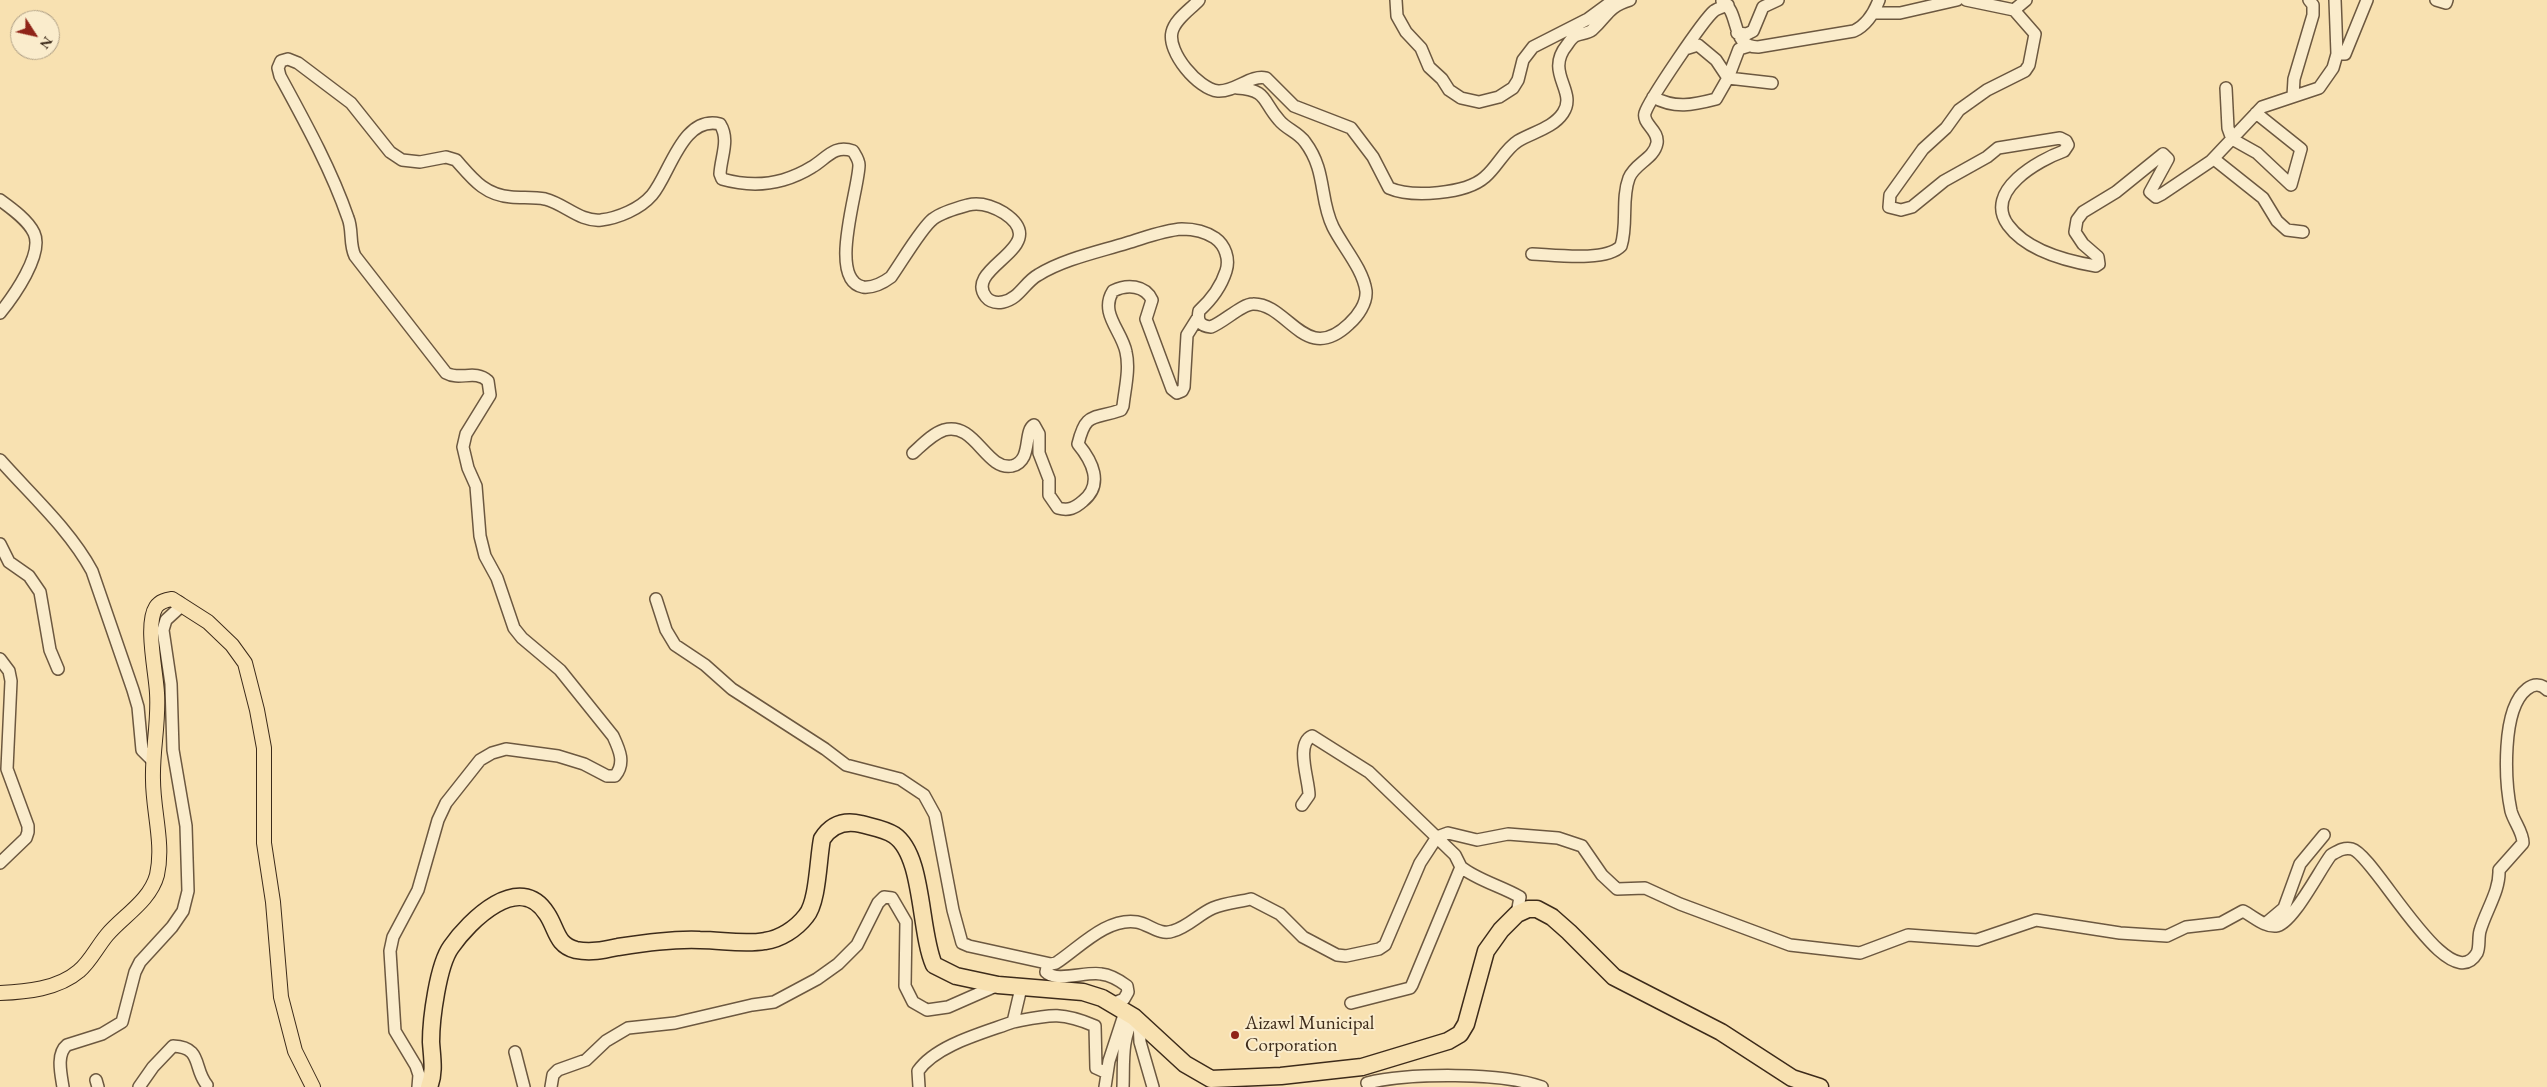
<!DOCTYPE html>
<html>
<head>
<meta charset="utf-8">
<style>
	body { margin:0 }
	#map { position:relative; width:2547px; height:1087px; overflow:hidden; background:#f8e1b1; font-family:"EB Garamond",serif }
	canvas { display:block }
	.north { position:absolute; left:10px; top:10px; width:50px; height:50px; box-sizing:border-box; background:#faeccc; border:1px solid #ae9f85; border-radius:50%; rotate:125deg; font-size:14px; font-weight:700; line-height:20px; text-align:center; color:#3d2b1a }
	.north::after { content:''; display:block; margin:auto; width:18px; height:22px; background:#8f2418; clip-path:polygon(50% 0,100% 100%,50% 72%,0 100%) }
</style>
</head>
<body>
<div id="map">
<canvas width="2547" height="1087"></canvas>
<div class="north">N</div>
</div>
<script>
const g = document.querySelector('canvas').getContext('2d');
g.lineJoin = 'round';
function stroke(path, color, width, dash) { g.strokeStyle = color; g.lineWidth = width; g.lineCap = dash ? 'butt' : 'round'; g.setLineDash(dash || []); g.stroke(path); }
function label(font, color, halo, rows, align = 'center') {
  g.font = font + ' "EB Garamond",serif'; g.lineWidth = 4; g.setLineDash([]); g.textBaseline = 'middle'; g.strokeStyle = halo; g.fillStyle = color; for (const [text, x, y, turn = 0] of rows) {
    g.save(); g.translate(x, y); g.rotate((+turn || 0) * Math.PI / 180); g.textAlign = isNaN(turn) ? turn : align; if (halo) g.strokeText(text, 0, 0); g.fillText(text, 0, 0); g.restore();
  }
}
const minor = new Path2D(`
	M1199,0C1191,9 1175,19 1172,32C1167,52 1198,89 1218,91C1235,92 1251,74 1266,78L1294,106L1351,128L1373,157L1389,188C1412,198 1466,194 1485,177C1497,167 1505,149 1518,141C1533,132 1553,128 1563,113C1578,91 1544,73 1567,45C1569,42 1572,38 1575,36C1580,33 1587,34 1592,30C1608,16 1607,7 1630,0
	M1396,0L1397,16L1406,32L1421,48L1429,67L1442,79L1449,90L1461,98L1479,102L1499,97L1513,88L1518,80L1523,60L1533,47L1588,19L1611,2
	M1966,0L2014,10L2035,34L2029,65L2025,71L1987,90L1959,110L1946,128L1923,149L1890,195L1889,207L1901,210L1912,207L1944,181L1987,157L1998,148L2060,138L2066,141L2068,145L2064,151C2039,160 1983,191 2008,225C2027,251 2066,261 2096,266L2099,264L2098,257L2083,244L2075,232L2077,220L2083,212L2116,192L2163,154L2168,159L2150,192L2156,197L2162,194L2211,161L2262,107L2319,88L2333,68L2337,54H2345L2367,0
	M2335,0L2337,54
	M2436,0L2446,3L2447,0
	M1722,1C1741,13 1730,47 1758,47L1854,31C1867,25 1874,13 1879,0
	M2014,10L2026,0
	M1874,13H1900L1957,0
	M1737,33L1747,34L1753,31L1763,7L1778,0
	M1685,49L1698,45L1716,60L1728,78L1772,83
	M2226,88L2228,128L2232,139L2257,153L2291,185L2301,149L2256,113
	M2293,96L2294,79L2313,15V5L2309,0
	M1653,97C1675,109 1693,105 1716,99L1728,78L1739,49L1749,46
	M2214,159L2263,198L2277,221L2287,230L2303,232
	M0,200C11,208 28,220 34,233C44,254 13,297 0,313
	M1532,254C1555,255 1606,262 1621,246C1628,224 1621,199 1629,178C1635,163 1654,159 1657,143C1659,130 1642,124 1645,113C1649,100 1704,19 1714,11C1718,8 1723,7 1728,5
	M913,453C922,445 932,434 944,430C975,421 986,471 1012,466C1033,461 1023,431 1034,425L1039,434V453L1049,479V495L1058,508C1069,511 1075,508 1083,501C1104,484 1092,461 1078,444C1086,411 1093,420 1121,410L1123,406C1125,388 1130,369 1126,352C1122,331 1099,313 1113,291C1127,284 1145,285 1152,300L1146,319L1172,389L1177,393L1182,391L1184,387L1187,335L1197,319
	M0,460C31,495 70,530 92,571L133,690L138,707L142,750L154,762
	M0,544L9,562L29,576L40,592L50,650L58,669
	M656,599L666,630L675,645L705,665L732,689L825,749L846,765L900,779L924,795L935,815L953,910L962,943L969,946L1051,964L1056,963C1079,948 1107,917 1137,922C1149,924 1160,936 1173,931C1188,927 1199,914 1213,908C1225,903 1239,902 1251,899L1280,914L1303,937L1337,955L1346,956L1379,949L1385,945L1420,863L1437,837L1448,833L1477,840L1508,834L1558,838L1582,846L1602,875L1617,889L1645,888L1680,904L1790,945L1860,953L1908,935L1977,940L2036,920L2120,933L2167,936L2186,927L2221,923L2243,911C2253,916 2264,927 2276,926C2292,925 2320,869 2331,855C2338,851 2344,847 2352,849C2375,855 2449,1001 2477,953C2480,947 2478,938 2480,931C2486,910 2500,891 2499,870L2523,843C2523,832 2514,822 2511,811C2505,782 2501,709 2527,689C2533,684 2541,683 2547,690
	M0,659L9,671L11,681L7,769L28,826V832L26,838L0,863
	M1302,805L1309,795C1309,780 1295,744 1312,736L1369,772L1455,855L1461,867L1412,985L1410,988L1351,1003
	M1461,867C1477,880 1501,886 1520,897L1517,914
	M2265,924L2284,908L2300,864L2324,835
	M1051,964L1047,967L1046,972C1056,983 1087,971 1101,974C1111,975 1119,980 1127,986L1128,992L1124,999L1112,1004
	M1139,1021L1140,1042L1153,1087
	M1013,1022C1049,1015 1060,1011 1095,1026L1096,1068L1107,1073
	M515,1052L524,1087
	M96,1080L98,1087
	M1367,1083C1409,1073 1502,1072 1542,1087
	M63,1087C61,1074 56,1054 67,1045L102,1034L122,1022L135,972L140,962L172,927L183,911L188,891L186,826L173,750L171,684L163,630L166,620L178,609L179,602
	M139,1087L153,1067L173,1046C203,1047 193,1069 207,1085
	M418,1087L419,1075L416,1066L395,1031L390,951L393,937L418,890L438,820L446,803L480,760L492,753L506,749L558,756L584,764L607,776H615C626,763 619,749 613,736L560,670L522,638L514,628L497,578L485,556L480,536L476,486L468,468L463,447L466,434L490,395L488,381C475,369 460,381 446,373L355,256C349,244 353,230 348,218C331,169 305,122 280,76L278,68L281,61L288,59L298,63L351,103L390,152L402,160L420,162L446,157L456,160C472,178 484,195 511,197C522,198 534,197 545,199C565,204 580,222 601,220C618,218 640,209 652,195C670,174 682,115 720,124C730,140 721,156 720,174L722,179C743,185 762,186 783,180C793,177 804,172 812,167C826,159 834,144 853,151C856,156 859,160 859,165C859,189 827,280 863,287C873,288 883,283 891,277C901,263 922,227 933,219C942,212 957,208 968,205C980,202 994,207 1004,213C1055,247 962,267 986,297C990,302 997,303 1003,302C1019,299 1025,282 1038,275C1064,259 1098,252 1127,243C1144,238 1164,230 1182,229C1194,229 1206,232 1215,238C1225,245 1230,259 1226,271C1221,287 1211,300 1199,311C1197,321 1200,326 1211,327C1224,322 1242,304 1253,304C1288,303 1305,366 1349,324C1358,316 1367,303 1366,291C1363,269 1343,247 1333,227C1319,199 1327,171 1305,142C1298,132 1286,129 1279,120C1262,101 1268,90 1237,88
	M551,1087L553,1075L558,1070L586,1060L606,1041L628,1028L675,1023L752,1005L774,1002L817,979L838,964L857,945L878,903L884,897L892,898L906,922L905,986L913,1002L927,1010L948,1007L998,985
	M919,1087L918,1071C936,1045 983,1033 1013,1022L1021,988
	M1105,1087L1109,1061L1125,1012
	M1123,1087C1124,1062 1121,1040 1134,1017`);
const major = new Path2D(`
	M0,993C26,992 58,989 79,971C90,962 97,947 107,935C123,916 150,901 157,875C164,844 153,811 153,780C152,751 159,723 157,693C156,672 145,624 156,607C160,601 166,600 172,599L208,622L232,645L245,663L257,710L264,748V843L273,902L281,997L295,1051L313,1087`);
const highway = new Path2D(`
	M429,1087C435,1072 432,1058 431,1042C431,1019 438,965 451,947C469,921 520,870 547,914C557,929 556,945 576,950C591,953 604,950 618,947C645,943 672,939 700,940C722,940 743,945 765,941C780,939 796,929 806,916C818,902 818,859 822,839C831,825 844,820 861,824C872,827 885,829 894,835C924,855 919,931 934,965L956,976L998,985L1083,992L1102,998L1134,1017L1185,1064L1211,1079L1281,1076L1362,1067L1448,1041L1460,1034L1466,1024L1486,951L1501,930L1517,914L1528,909H1537L1552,917L1569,932L1614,977L1721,1032L1792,1078L1820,1087`);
stroke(minor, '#6c5840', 14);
stroke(major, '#3d2b1a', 16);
stroke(highway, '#3d2b1a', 19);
stroke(minor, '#faeccc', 11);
stroke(major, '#f8e1b1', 14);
stroke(highway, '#f8e1b1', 16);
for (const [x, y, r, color] of [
	[1235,1035,5,"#8f2418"]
]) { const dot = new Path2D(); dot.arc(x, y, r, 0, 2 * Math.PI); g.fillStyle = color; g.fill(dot); stroke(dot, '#faeccc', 2); }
label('19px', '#3d2b1a', '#faeccc', [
	["Aizawl Municipal",1245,1024],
	["Corporation",1245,1046]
], 'left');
</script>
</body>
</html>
